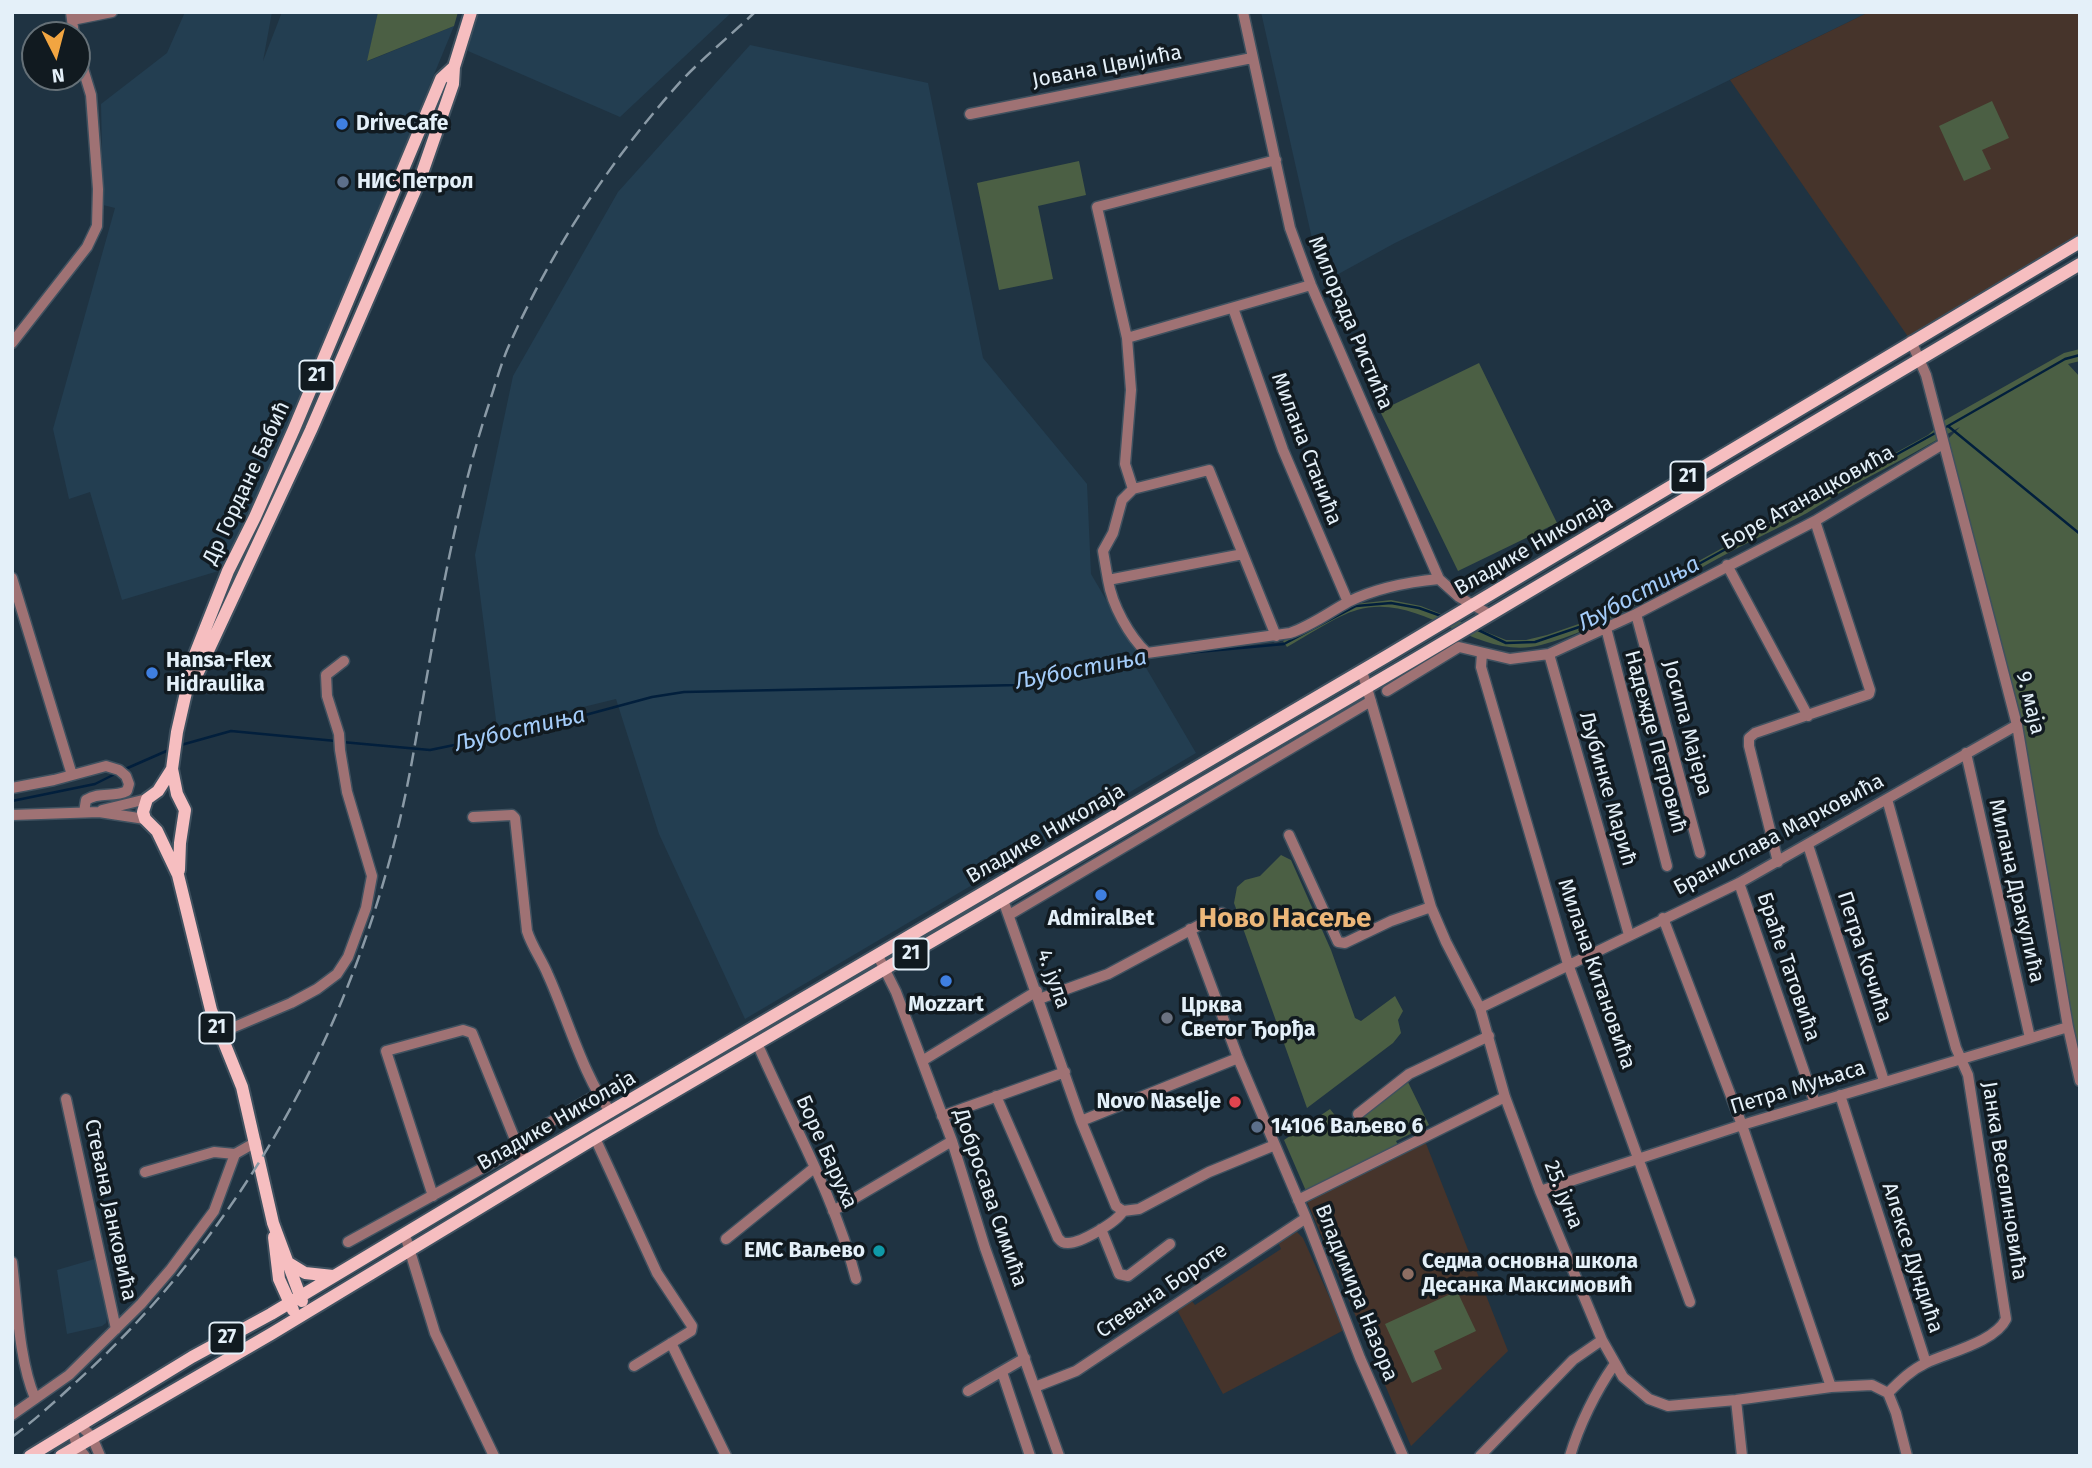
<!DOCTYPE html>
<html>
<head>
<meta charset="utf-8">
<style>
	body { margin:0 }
	#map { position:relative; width:2092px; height:1468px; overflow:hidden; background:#1f3342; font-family:"Fira Sans",sans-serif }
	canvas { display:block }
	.frame { position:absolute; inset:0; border:14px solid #e4f0f9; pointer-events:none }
	.north { position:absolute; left:21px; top:21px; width:70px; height:70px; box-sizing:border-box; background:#111a20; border:2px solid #657077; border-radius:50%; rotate:174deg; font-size:19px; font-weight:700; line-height:28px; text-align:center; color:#e4f0f9 }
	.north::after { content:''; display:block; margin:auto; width:24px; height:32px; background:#f2a541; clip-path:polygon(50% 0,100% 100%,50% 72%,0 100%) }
</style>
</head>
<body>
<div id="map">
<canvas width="2092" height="1468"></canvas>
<div class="frame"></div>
<div class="north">N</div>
</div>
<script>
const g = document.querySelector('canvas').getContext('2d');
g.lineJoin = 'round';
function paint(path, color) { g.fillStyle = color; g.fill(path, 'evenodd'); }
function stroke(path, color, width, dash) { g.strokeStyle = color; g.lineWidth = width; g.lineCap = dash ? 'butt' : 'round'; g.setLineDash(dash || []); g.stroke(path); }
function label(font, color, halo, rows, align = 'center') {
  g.font = font + ' "Fira Sans",sans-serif'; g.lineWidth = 7; g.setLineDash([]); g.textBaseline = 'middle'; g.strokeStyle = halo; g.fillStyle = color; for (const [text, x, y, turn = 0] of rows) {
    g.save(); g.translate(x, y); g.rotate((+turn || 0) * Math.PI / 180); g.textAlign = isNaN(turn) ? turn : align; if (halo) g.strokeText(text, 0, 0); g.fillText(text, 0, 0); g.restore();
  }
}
paint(new Path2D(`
	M185,12H272L263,61L282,12H378L368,61L454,26L337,310L294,429L225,569L122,600L90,492L69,499L53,429L115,208L103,205L101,104L167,53Z
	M472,12H732L620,117L468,51Z
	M1261,12H1869L1395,243L1322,283Z
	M750,45L928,83L983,358L1087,484L1091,574L1196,753L745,1019L659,834L616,699L497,728L475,555L513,376L618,192Z
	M98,1258L108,1312L106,1323L102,1326L67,1334L57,1270Z`), '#233e51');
paint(new Path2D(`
	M1869,12H2080V242L1911,341L1730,80Z
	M1423,1136L1508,1351L1411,1446L1305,1197Z
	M1297,1232L1303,1238L1344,1330L1223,1394L1177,1310L1191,1300L1195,1305L1281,1249L1278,1242Z`), '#46342b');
paint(new Path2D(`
	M378,12H458L454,26L367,61Z
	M1992,101L2009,138L1982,150L1991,169L1964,181L1939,126Z
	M1079,161L1086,195L1038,206L1053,279L999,290L977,183Z
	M2080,349V361L2068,364L2080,377V1069L2017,725L1943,444L1960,427C1924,447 1889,467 1852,486C1837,494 1822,504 1807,513C1777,529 1746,543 1717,559C1662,589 1602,629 1541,645C1476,662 1422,591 1357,610C1338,615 1305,637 1287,647L1283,641L1355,604L1391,600L1421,606L1506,640H1526L1547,635L1593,619L1928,435L1945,420L2064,353Z
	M1479,363L1557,523L1458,571L1380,411Z
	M1281,855L1291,860L1331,950L1355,1018L1361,1021L1395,996L1403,1011L1398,1020L1401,1033L1393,1043L1307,1108L1234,903L1237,887L1245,880L1260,876Z
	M1407,1080L1429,1125L1396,1141L1398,1145L1306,1191L1284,1140L1330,1109L1341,1123L1353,1124Z
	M1457,1291L1476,1331L1434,1351L1442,1369L1412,1383L1385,1324Z`), '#4b5f44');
stroke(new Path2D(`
	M1948,426L2080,534
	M1476,629L1506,643L1535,642L1594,622L1948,426L2065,359L2080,355
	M1165,655L1284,644L1356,606L1391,603L1419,608L1444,617
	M342,742L430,750L537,728L652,697L684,692L1019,685L1148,657
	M181,745L231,731L336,741
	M123,770L171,749
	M12,801L95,784L117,773`), '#021f3c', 2.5);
const minor = new Path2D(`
	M71,12L74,35
	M1243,12L1290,228L1311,285L1439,579L1459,597L1489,614
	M72,20L112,12
	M970,114L1252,58
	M1233,308L1283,450L1348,602
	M1127,338L1311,285
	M1911,341L1926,375L2017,725L2068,1027L2080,1081
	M12,343L87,247L97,226L98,189L91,95L77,49
	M1133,489L1209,470L1276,636
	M1243,554L1108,580C1112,605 1129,636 1147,653L1290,633C1311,626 1328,613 1348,602C1376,588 1407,582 1439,579
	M1727,565L1808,716
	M12,578L72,775
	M1108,580L1103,551L1113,533L1122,500L1133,489L1125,464L1131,390L1127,338L1097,207L1276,160
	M1636,614L1700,853
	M1606,628L1667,866
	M1482,653L1481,667L1568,964L1690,1302
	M1549,654L1629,935
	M1362,671L1431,907L1446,942L1480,1008L1505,1097L1540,1191L1602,1340L1623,1377L1649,1399L1668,1406L1736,1400L1831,1387L1872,1385L1888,1393
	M1387,691L1459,647L1510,659L1549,654L1636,614L1815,521L1943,444
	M1966,753L2030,1038
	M12,788L54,780L106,766L119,770L126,776L129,784L127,791C113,798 100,791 86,800L84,812
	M1887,799L1956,1048L1968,1075L2006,1319C1995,1342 1949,1352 1926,1363C1911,1370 1900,1381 1888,1393
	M102,810L147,799
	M12,815L99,812L145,819
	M473,817L512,815L515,818L527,931C532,947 542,960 548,975C566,1014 585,1081 611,1112
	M1289,835L1338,942L1345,943L1391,921L1431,907
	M1808,845L1884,1081
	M1778,862L1749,746V738L1755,733L1869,694L1870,690L1815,521
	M1739,883L1815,1103
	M1003,900L1081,1121L1116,1206L1123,1211L1139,1209L1209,1172L1275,1145
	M1009,915L1371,701
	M1663,918L1742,1125L1831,1387
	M1190,929L1238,1058L1306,1218L1360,1358L1403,1456
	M878,956L896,992L952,1141L985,1248L1059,1456
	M1039,999L1108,974L1222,913
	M1480,1008L1739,883L2017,725
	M220,1033L291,1003L317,989L337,974L348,957L366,908L372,876L347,792L340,750L339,734L327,696L326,675L344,661
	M757,1043C791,1121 835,1197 856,1279
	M922,1061L1037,991
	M1840,1095L1926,1363
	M996,1096L1058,1238C1062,1242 1062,1243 1068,1243C1081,1243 1117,1222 1123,1211
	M66,1099L116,1329
	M1358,1114L1409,1074L1489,1036
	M942,1116L1065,1072
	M1081,1121L1238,1058
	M595,1138L657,1273L692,1326L691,1331L634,1366
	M516,1142L598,1094
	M145,1172L214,1152L235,1154
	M1540,1191L1742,1125L2068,1027
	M433,1196L386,1051L463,1030L472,1033L516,1142L526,1161
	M1298,1200L1505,1097
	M833,1211L952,1141
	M1101,1229L1119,1274L1128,1276L1170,1244
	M405,1235L435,1333L494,1456
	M726,1239L814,1168
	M348,1242L519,1148
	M12,1262C17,1303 19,1361 35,1398
	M671,1343L726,1456
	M1002,1372L1030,1456
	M1035,1387L1076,1371L1306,1218
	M968,1391L1025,1358
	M1888,1393L1896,1413L1907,1456
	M1736,1400L1742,1456
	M12,1415L69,1375L141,1304L171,1269L214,1211L235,1154L256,1142
	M80,1425L92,1437L100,1456
	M72,1429L77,1446L85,1456
	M1480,1456L1573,1360L1602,1340
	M1570,1456C1579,1425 1596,1391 1614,1365`);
const major = new Path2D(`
	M194,681L311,430L420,179L453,84L454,67L471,12
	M172,769L177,794L185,810L180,843L179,870
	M274,1237L279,1279L293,1310
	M287,1262L305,1273L333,1276
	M302,1301L273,1223L242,1087L211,1010L178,875L157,831L145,819L143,812L147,799L158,791L172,769L177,732L194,657L228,571L255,517L294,429L441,79L454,67
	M30,1456L192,1357L271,1314L526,1161L1387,656L2080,242
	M61,1456L271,1334L595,1138L1412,661L2080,264`);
stroke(minor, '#3f515f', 13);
stroke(major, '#3f515f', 16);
stroke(minor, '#9f7274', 10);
stroke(major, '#f6bec0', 12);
stroke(new Path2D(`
	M12,1437C39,1417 63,1394 87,1372C260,1211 370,993 412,761C433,645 450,526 486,413C493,392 499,370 507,350C550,252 610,160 682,80C705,56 731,35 755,12`), '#8a9aa6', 2.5, [14, 7]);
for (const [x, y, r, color] of [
	[342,124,7,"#3f7fe0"],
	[343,182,7,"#5c6f8a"],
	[152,673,7,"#3f7fe0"],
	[1101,895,7,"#3f7fe0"],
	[946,981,7,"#3f7fe0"],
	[1167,1018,7,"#6b7280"],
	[1235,1102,7,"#e0444e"],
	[1257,1127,7,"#5c6f8a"],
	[879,1251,7,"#0f9aa8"],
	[1408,1274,7,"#8d6e63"]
]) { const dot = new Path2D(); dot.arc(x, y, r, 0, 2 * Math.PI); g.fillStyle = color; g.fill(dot); stroke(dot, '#111a20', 2.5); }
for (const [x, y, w] of [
	[317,376,35],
	[1688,477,35],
	[911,954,35],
	[217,1028,35],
	[227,1338,35]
]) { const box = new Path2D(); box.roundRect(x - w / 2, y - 15.5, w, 31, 5); g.fillStyle = '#111a20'; g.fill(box); stroke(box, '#e4f0f9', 2); }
label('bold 19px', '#e4f0f9', null, [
	["21",317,376],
	["21",1688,477],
	["21",911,954],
	["21",217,1028],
	["27",227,1338]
]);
label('21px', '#e4f0f9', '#111a20', [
	["Јована Цвијића",1107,67,-11],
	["Милорада Ристића",1350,323,67],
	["Милана Станића",1306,449,69],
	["Др Гордане Бабић",247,483,-65],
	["Боре Атанацковића",1808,498,-29],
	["Владике Николаја",1534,546,-30],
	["9. маја",2030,703,76],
	["Јосипа Мајера",1687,728,75],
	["Надежде Петровић",1655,742,75],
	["Љубинке Марић",1607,789,74],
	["Владике Николаја",1046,834,-30],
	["Бранислава Марковића",1779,835,-28],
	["Милана Дракулића",2016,891,77],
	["Петра Кочића",1864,957,72],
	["Браће Татовића",1788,967,71],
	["Милана Китановића",1596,974,71],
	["4. јула",1053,979,70],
	["Петра Муњаса",1798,1088,-17],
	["Владике Николаја",557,1121,-30],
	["Боре Баруха",826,1152,66],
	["Јанка Веселиновића",2004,1181,81],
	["25. јуна",1563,1195,68],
	["Добросава Симића",990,1198,71],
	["Стевана Јанковића",110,1210,78],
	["Алексе Дундића",1912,1258,72],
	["Стевана Бороте",1162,1291,-34],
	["Владимира Назора",1356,1293,68]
]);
label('bold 21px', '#e4f0f9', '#111a20', [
	["DriveCafe",356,124],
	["НИС Петрол",357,182],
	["Hansa-Flex",166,661],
	["Hidraulika",166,685],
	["AdmiralBet",1101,919,"center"],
	["Mozzart",946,1005,"center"],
	["Црква",1181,1006],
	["Светог Ђорђа",1181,1030],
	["Novo Naselje",1221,1102,"right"],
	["14106 Ваљево 6",1271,1127],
	["ЕМС Ваљево",865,1251,"right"],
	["Седма основна школа",1422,1262],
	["Десанка Максимовић",1422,1286]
], 'left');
label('italic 23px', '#a4ccf9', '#111a20', [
	["Љубостиња",1639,594,-28],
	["Љубостиња",1081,670,-11],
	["Љубостиња",520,730,-13]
]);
label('bold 28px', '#ecb779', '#111a20', [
	["Ново Насеље",1285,919]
]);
</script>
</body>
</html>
